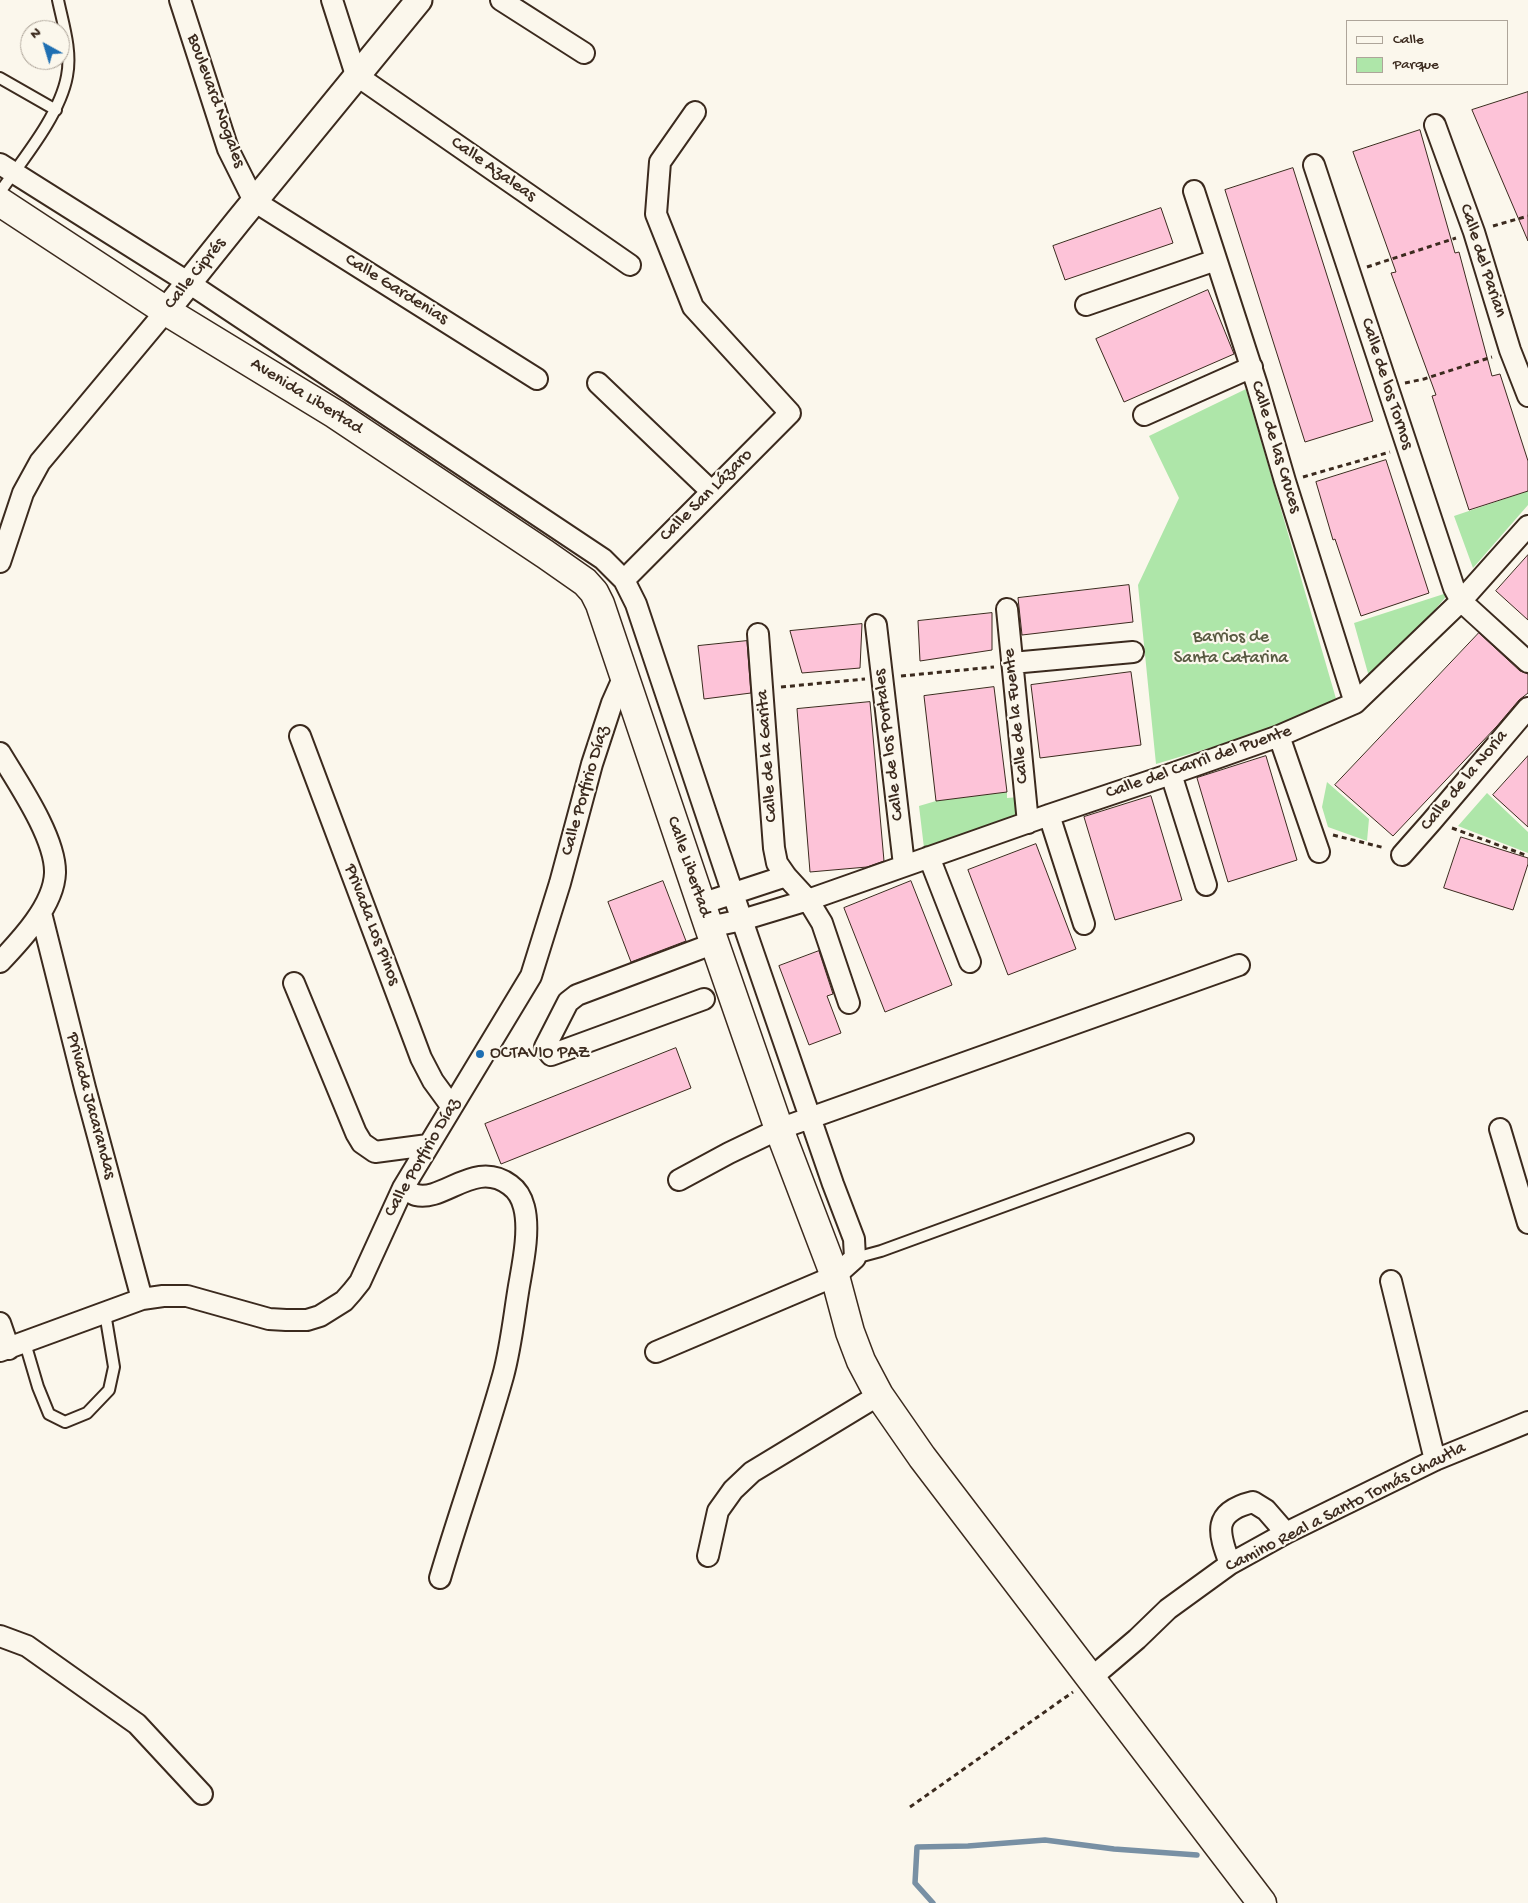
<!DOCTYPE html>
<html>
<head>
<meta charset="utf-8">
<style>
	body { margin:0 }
	#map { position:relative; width:1528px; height:1903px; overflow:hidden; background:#fbf7ec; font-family:"Gochi Hand",sans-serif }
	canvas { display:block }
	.legend { position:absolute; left:1346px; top:20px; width:162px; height:65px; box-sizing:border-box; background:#fbf7ec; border:1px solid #aea59a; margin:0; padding:6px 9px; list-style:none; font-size:15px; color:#3b2a1e }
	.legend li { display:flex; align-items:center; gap:10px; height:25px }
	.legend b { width:25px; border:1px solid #aea59a }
	.north { position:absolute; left:20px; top:20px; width:50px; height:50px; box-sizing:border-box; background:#fbf7ec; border:1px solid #aea59a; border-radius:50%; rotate:321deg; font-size:14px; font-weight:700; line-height:20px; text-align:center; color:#3b2a1e }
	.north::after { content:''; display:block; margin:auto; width:18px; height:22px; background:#1f6fb2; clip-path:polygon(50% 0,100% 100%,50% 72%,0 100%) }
</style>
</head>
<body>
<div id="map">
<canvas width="1528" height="1903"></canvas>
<ul class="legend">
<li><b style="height:6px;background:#fbf7ec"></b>Calle</li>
<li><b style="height:14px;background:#aee6a9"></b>Parque</li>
</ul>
<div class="north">N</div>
</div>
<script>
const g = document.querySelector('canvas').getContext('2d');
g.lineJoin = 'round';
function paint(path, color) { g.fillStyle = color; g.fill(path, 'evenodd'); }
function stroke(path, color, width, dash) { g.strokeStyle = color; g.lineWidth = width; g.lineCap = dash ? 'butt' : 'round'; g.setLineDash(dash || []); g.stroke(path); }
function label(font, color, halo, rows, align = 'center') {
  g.font = font + ' "Gochi Hand",sans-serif'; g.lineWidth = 4.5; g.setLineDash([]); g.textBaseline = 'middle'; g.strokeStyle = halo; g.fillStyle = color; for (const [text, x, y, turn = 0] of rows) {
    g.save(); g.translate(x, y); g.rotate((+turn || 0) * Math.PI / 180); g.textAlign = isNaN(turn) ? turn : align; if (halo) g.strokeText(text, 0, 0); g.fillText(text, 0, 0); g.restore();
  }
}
paint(new Path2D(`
	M1246,389L1339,709L1156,764L1138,585L1179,498L1149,436Z
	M1528,491V505L1473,568L1454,516Z
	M1450,592L1371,684L1354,623Z
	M1327,782L1369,819L1367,841L1328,827L1322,807Z
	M1007,792V798L1019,797L1022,816L924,848L919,806L936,801Z
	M1487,793L1528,832V853L1458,826Z`), '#aee6a9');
stroke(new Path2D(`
	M933,1903L915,1883L917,1847L968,1846L1045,1840L1114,1849L1197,1855`), '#7890a4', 5.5);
const building = new Path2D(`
	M1528,92V241L1472,110Z
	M1420,130L1455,253L1459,252L1492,376L1500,374L1528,461V491L1469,510L1432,396L1436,395L1391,273L1396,272L1353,152Z
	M1293,168L1373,421L1305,442L1225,190Z
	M1161,208L1173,243L1065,280L1053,246Z
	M1208,290L1234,354L1124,402L1096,339Z
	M1386,460L1429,593L1361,616L1335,539L1333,540L1316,482Z
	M1528,555V620L1496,591Z
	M1129,585L1133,622L1022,635L1018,598Z
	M992,613V650L920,661L918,621Z
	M862,624L860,668L802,673L790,631Z
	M1479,633L1520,671L1528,674V693L1519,700L1497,726L1393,836L1335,785Z
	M747,641L751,693L704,699L698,646Z
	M1131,672L1141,745L1040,758L1031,685Z
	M994,687L1007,792L936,801L924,696Z
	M870,702L884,861L867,867L810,872L797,709Z
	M1266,756L1297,860L1228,882L1197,778Z
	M1528,756V827L1493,795Z
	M1151,796L1182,900L1115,920L1084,817Z
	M1461,837L1528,858V864L1513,910L1444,888Z
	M1036,844L1076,949L1008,975L968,870Z
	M663,881L686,941L631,962L608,902Z
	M911,881L952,985L885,1012L844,908Z
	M819,951L833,994L827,996L841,1033L809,1045L779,966Z
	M676,1048L691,1088L501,1164L485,1124Z`);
paint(building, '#fdc3d8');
stroke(building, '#3b2a1e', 1);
const service = new Path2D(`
	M0,78L56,110
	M0,192C23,159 60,115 67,76C72,51 63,24 58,0
	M855,1258L881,1251L1188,1139
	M25,1343L38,1387L49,1414L65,1422L87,1413L109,1390L114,1367L105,1313`);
const minor = new Path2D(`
	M180,0L228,149L254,201L537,379
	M332,0L356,75L630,265
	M501,0L584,53
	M1435,125L1474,232L1510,350L1528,396
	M0,164L189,283L603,559L624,580L636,604L733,894L833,1184L854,1239L855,1258L835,1276L656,1352
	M1314,165L1454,588L1461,601L1528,662
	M1194,191L1257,385L1285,481L1355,703
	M1086,305L1216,260
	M598,383L711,491
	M1144,415L1252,367
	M0,562L23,493L40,462L166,311
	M624,580L790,413L693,307L656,214L660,162L695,112
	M1007,609L1028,823
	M876,625L904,865
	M758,634L774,848L777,863L786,876L808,900L822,923L849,1003
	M1012,663L1133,652
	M300,736L421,1058L433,1081L452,1107
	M1279,736L1319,852
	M0,753C18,783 56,838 55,873C54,905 21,940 0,962
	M1171,774L1206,885
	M1049,815L1084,924
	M1402,855L1432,821L1528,708
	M929,857L970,962
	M701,904L786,876
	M41,913L85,1088L142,1299
	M709,927L742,920L808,900L1049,815L1171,774L1279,736L1355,703L1461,601L1528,526
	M294,983L356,1133L362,1143L375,1152L428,1145
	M704,999L551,1055L545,1047L568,1002L577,995L715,943
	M1500,1129L1528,1223
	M679,1180L729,1153L779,1129L1239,965
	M403,1188C407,1190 412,1194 416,1195C444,1202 475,1159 510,1185C517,1190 522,1199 524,1207C530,1230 523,1263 519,1286C514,1316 511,1347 503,1376C484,1444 460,1510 440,1578
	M1391,1281L1435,1460
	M0,1323L9,1349
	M0,1351L142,1299L163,1296H187L269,1319L286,1320H307L320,1316L344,1301L352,1292L360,1282L403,1188L531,976L560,883L592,764L612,703L624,676
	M708,1556L718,1511L733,1490L752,1472L879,1395
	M1230,1564C1218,1532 1212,1512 1253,1502L1266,1510L1286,1533
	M0,1636L27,1646L137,1724L202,1794
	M1090,1679L1137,1639L1168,1609L1230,1564L1286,1533L1435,1460L1528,1422`);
const tertiary = new Path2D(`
	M166,311L239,220L419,0`);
const secondary = new Path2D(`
	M0,202L166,311L335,414L545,554L585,582L594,592L600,604L709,927L779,1129L835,1276L850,1332L861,1361L879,1395L922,1457L1262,1903`);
stroke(service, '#3b2a1e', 14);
stroke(minor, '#3b2a1e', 24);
stroke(tertiary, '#3b2a1e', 29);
stroke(secondary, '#3b2a1e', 31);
stroke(new Path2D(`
	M1493,226L1528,216
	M1367,267L1456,238
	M1405,383L1424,379L1492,357
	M1303,477L1390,452
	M901,676L994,667
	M781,687L865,679
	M1452,828L1528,856
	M1333,835L1385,848
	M910,1807L1073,1692`), '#3b2a1e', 3, [5, 4]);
stroke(service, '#fbf7ec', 10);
stroke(minor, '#fbf7ec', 20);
stroke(tertiary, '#fbf7ec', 25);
stroke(secondary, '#fbf7ec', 28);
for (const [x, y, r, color] of [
	[480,1054,5,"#1f6fb2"]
]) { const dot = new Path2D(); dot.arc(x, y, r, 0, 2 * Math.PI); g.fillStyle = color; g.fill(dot); stroke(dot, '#fbf7ec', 2); }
label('18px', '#3b2a1e', '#fbf7ec', [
	["Boulevard Nogales",215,101,70],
	["Calle Azaleas",493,170,35],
	["Calle del Parian",1482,261,72],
	["Calle Ciprés",196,274,-51],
	["Calle Gardenias",396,290,32],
	["Calle de los Tornos",1386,384,72],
	["Avenida Libertad",306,397,32],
	["Calle de las Cruces",1275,447,73],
	["Calle San Lázaro",707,496,-45],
	["Calle de la Fuente",1017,716,-96],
	["Calle de los Portales",890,745,-97],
	["Calle de la Garita",768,756,-94],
	["Calle del Carril del Puente",1199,763,-19],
	["Calle de la Noria",1465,781,-50],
	["Calle Porfirio Díaz",586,791,-74],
	["Calle Libertad",688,867,71],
	["Privada Los Pinos",371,925,69],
	["Privada Jacarandas",90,1106,75],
	["Calle Porfirio Díaz",423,1158,-60],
	["Camino Real a Santo Tomás Chautla",1346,1508,-27]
]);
label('18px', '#585941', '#fbf7ec', [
	["Barrios de",1231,638],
	["Santa Catarina",1231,659]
]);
label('18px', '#3b2a1e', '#fbf7ec', [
	["OCTAVIO PAZ",490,1054]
], 'left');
</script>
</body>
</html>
